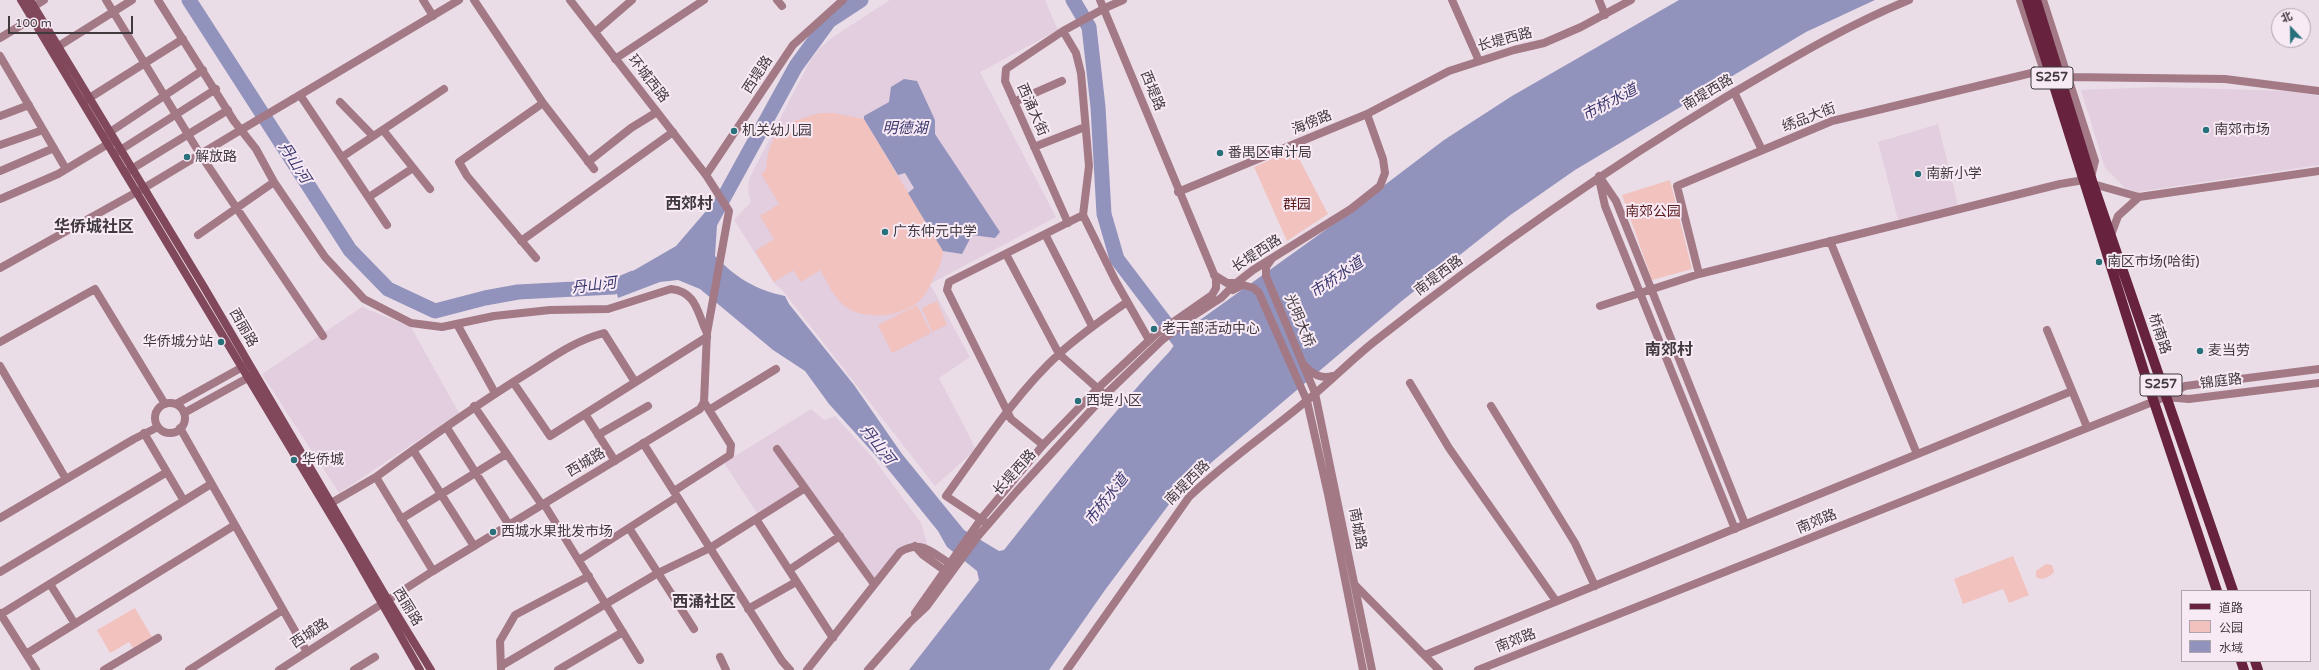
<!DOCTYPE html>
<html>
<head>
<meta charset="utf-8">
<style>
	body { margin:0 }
	#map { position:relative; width:2319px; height:670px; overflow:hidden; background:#ebdde7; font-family:"Varela Round","Noto Sans SC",sans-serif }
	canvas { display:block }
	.legend { position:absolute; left:2181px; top:590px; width:130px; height:72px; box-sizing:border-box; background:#f8eaf5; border:1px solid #aea4ac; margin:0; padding:5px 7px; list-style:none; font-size:12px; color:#403a3f }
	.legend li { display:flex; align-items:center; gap:8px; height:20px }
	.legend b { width:20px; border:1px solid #aea4ac }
	.north { position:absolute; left:2271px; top:8px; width:40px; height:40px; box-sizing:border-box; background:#f8eaf5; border:1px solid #aea4ac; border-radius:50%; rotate:338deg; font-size:11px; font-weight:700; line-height:16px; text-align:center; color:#403a3f }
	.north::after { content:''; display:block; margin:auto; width:14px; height:18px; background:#28717b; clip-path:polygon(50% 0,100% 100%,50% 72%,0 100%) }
	.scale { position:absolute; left:8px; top:16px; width:125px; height:18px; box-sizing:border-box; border:2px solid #403a3f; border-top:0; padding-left:5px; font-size:12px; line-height:14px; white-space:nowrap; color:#403a3f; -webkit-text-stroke:3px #f8eaf5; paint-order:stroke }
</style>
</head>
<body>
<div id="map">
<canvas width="2319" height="670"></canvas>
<ul class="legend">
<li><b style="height:5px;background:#67223e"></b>道路</li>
<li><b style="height:11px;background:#f2c2bf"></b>公园</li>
<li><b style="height:11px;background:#9193bc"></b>水域</li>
</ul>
<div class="north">北</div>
<div class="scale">100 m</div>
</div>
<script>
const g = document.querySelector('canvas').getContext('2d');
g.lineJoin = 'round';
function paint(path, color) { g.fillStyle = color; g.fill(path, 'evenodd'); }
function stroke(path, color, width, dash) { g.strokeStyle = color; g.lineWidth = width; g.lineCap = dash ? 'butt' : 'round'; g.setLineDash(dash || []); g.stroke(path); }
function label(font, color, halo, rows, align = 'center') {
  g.font = font + ' "Varela Round","Noto Sans SC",sans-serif'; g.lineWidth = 4; g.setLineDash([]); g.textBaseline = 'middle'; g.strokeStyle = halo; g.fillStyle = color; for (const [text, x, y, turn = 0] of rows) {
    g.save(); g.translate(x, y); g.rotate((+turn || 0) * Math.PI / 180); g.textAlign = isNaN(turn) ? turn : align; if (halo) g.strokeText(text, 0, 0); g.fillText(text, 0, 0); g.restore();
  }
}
paint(new Path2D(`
	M890,0H1045L1058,30L980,72L1056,217L930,284L970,357L939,378L976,449L935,486L783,291L774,283L734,220L751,202L748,193L749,179L810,61L820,48L833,37Z
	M2158,87L2287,91L2319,96V165L2137,192L2125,188L2105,168L2081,90Z
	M1938,124L1958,205L1898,220L1878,142Z
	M362,307L411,327L459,413L339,493L262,374Z
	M811,409L824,420L835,416L874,459L921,523L933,564L906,547L875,581L864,578L803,492L759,516L724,463Z`), '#e2cede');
paint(new Path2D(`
	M820,113H833L864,119L943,251C942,261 939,268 934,277C931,283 928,290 924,296C908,316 871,321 849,309C835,301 828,283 820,270L801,282L793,270L774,282L755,251L774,239L760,216L779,204L761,174L766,169C769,130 785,122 820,113Z
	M1294,149L1328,214L1287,241L1254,167Z
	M1670,180L1692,269L1652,280L1622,195Z
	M937,301L947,325L932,332L922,308Z
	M917,305L931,333L892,353L878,325Z
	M2013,556L2029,595L2009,603L2003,589L1963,604L1954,579Z
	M2046,564L2052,565L2054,572C2050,577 2042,581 2036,577V571Z
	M135,608L152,637L133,648L129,642L110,653L97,630Z`), '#f2c2bf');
paint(new Path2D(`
	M1679,0H1875L1806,32L1575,170L1509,216L1403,300L1212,462L1176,495L1105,590L1049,670H909L979,580L977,571L947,547L938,531L887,468L829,404L805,371L773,350L700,289L678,280L660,282L618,298L613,278L626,275L676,246L707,210L721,215L717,225L715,256C736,278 756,290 785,296L789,304L854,385L902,454L964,530L999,551L1004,550C1058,482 1111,414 1170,351L1175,344L1173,341L1186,330L1324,231L1444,140L1512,96Z
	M904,79L917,81L935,120V134L1000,232L995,238L972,235L962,254L943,251L908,193L914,188L905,173L898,175L864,119V116L889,102L891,87Z`), '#9193bc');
stroke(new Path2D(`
	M189,0L350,250L388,289L435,311L485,298L518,292L613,287L634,278
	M1073,0L1089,27L1098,107L1104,214L1117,259L1180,342L1194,349
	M706,230L796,66L829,21L861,0`), '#9193bc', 15);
stroke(new Path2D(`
	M106,0L200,154L323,336
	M158,0L234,121L256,149L274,182L325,257L364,299L411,323L442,327L494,316L550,310L608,309L671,289C697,292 697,313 707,333
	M423,0L433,16
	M474,0L543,103L594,169
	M777,0L782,6
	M1452,0L1479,61
	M2020,0L2046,77
	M2043,0L2095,161L2091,177
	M28,10L44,0
	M1063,31L1076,53L1081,73L1089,166L1083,215L1115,280L1149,340
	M595,32L632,0
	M0,38L38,15
	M54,49L132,0
	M0,56L66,169
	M615,59L704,0
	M2068,77L2225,79L2319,91
	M1734,92L1762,150
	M300,95L387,225
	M83,102L183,39
	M340,102L373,136
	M1014,102L1062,81
	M0,116L29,105
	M383,130L430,189
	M104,136L203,70
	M0,145L43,130
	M1034,147L1085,127
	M114,154L216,89
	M342,157L444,89
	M588,162L631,128L657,112
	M0,171L54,148
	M125,173L228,110
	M1599,176L1616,201L1745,524
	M1599,179L1605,206L1735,529
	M2093,184L2139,197L2319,171
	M369,197L413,168
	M0,199L58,174L113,141
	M1068,223L1005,81L1006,69L1063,31L1105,8
	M1045,234L1092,326
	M198,235L274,182
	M2111,235L2118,216L2139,197
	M521,241L673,132
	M1830,241L1917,454
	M1006,254L1059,354L1105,395
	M536,258L467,176L459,162L543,103
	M1699,274L1677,186L1832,121L2044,70
	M1600,306L1699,274L2060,184L2084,180L2081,176
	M457,324L495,393
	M2047,330L2087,427
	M0,342L95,289L165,404
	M0,366L66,479
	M513,382L550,436L707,337
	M1410,383L1449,448L1556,601
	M2165,397L2189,399L2319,383
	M155 418a15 15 0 1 1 30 0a15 15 0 1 1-30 0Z
	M176,404L248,364
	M474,406L542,505
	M1491,406L1575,543L1595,586
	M709,410L776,369
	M184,413L253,375
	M585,414L615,461
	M180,428L307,652
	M447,428L509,525
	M144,433L184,501
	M598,435L648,406
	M643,443L782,661L790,670
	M1043,445L1011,419L947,290L949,282L1083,215
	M777,449L874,584
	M413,450L474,546
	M376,477C425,441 475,406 526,374C553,357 574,341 604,333L635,382
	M674,491L730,455L731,445L704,402
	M544,504L640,660
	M326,506L376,477L433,571
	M0,518L134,439L158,427
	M401,519L506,454
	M756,519L833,638
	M988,524L946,496C980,449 1017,392 1060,353C1081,334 1104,318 1127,302
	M629,528L694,629
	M915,546L923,555L944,570
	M579,560L677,497
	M789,570L840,536
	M0,572L167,472
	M50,584L75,624
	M1355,585L1439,670
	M748,609L796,582
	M0,613L36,670
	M1,614L211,484
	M26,654L235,525
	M1425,655L2072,391
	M720,657L726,670
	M501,666L658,573L710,548L805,488
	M501,669L500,641L515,615L589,576
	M104,670L158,638
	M189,670L283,610
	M354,670L375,657
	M558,670L623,632
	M807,670L900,552C921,540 930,551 949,563
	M1478,670L2165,397L2185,386L2319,369`), '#a37986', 8);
stroke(new Path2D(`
	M1599,0L1605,15
	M1105,8L1123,0
	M293,99L459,0
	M706,175L793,45L843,0
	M1178,192L1367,114L1449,71L1514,50L1544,43L1581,27L1631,0
	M1271,260L1266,267V276L1315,393L1372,670
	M0,268L144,188L239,131
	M1214,275L1227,283H1236
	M1233,290L1243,285L1254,288L1259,293L1307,401L1328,494L1363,670
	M1305,366C1314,375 1321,379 1333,376
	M915,613L981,519L1043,445L1097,389L1156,334L1212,295L1216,288V279L1100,0
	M279,670L433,571L700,409L704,402L707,333L729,211L706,175L570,0
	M868,670L910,622L927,606L979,535L1017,491L1105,395L1162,340L1190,318L1221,298L1235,284L1253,270L1351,209L1380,186L1385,173L1383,159L1367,114
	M1067,670L1189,497C1225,462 1267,434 1305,402C1329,383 1351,360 1375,341C1487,253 1603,171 1726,97C1786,62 1845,26 1909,0`), '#a37986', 8);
stroke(new Path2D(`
	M21,0L348,544L420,670
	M30,0L204,287L388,600L431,670`), '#81475b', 8);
stroke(new Path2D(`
	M2027,0L2147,381L2217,591
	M2036,0L2093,184L2233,591
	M2241,661L2244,670
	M2255,661L2258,670`), '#67223e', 10);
stroke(new Path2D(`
	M239,131L293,99`), '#a37986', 8);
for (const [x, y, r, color] of [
	[2206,130,4,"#28717b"],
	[734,131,4,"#28717b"],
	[1220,153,4,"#28717b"],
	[187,157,4,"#28717b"],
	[1918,174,4,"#28717b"],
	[885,232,4,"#28717b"],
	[2099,262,4,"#28717b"],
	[1154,329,4,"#28717b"],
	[221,342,4,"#28717b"],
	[2200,351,4,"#28717b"],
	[1078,401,4,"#28717b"],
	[294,460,4,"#28717b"],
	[493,532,4,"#28717b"]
]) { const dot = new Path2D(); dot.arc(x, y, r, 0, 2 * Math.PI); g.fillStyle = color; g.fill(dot); stroke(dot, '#f8eaf5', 1.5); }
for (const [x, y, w] of [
	[2052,78,42],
	[2161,385,42]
]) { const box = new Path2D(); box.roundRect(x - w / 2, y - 11, w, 22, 3); g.fillStyle = '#f8eaf5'; g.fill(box); stroke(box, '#403a3f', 1); }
label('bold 13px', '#403a3f', null, [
	["S257",2052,78],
	["S257",2161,385]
]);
label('14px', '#403a3f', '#f8eaf5', [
	["长堤西路",1505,40,-15],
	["西堤路",758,75,-57],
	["环城西路",648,79,52],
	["西堤路",1152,91,68],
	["南堤西路",1708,93,-31],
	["西涌大街",1032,110,66],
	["绣品大街",1809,118,-21],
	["海傍路",1312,123,-22],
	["长堤西路",1257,254,-33],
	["南堤西路",1439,276,-37],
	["光明大桥",1299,321,67],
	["西丽路",243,328,60],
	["桥南路",2159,334,72],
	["锦庭路",2221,382,-7],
	["西城路",586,463,-31],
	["长堤西路",1015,473,-48],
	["南堤西路",1188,483,-45],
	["南郊路",1817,522,-22],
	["南城路",1357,529,79],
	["西丽路",407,607,58],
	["西城路",310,634,-33],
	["南郊路",1516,641,-21]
]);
label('14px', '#403a3f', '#f8eaf5', [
	["南郊市场",2214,130],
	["机关幼儿园",742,131],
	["番禺区审计局",1228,153],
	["解放路",195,157],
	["南新小学",1926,174],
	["广东仲元中学",893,232],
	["南区市场(哈街)",2107,262],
	["老干部活动中心",1162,329],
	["华侨城分站",213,342,"right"],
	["麦当劳",2208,351],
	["西堤小区",1086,401],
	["华侨城",302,460],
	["西城水果批发市场",501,532]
], 'left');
label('14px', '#5a1d1d', '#f8eaf5', [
	["群园",1297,205],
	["南郊公园",1653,212]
]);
label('italic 15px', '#3a386e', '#f8eaf5', [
	["市桥水道",1610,103,-28],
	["明德湖",905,129],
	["丹山河",294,163,57],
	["市桥水道",1337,278,-34],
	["丹山河",594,286,-7],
	["丹山河",877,445,52],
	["市桥水道",1107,500,-52]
]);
label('bold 16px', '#403a3f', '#f8eaf5', [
	["西郊村",689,205],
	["华侨城社区",94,228],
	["南郊村",1669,351],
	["西涌社区",704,603]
]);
</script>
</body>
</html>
